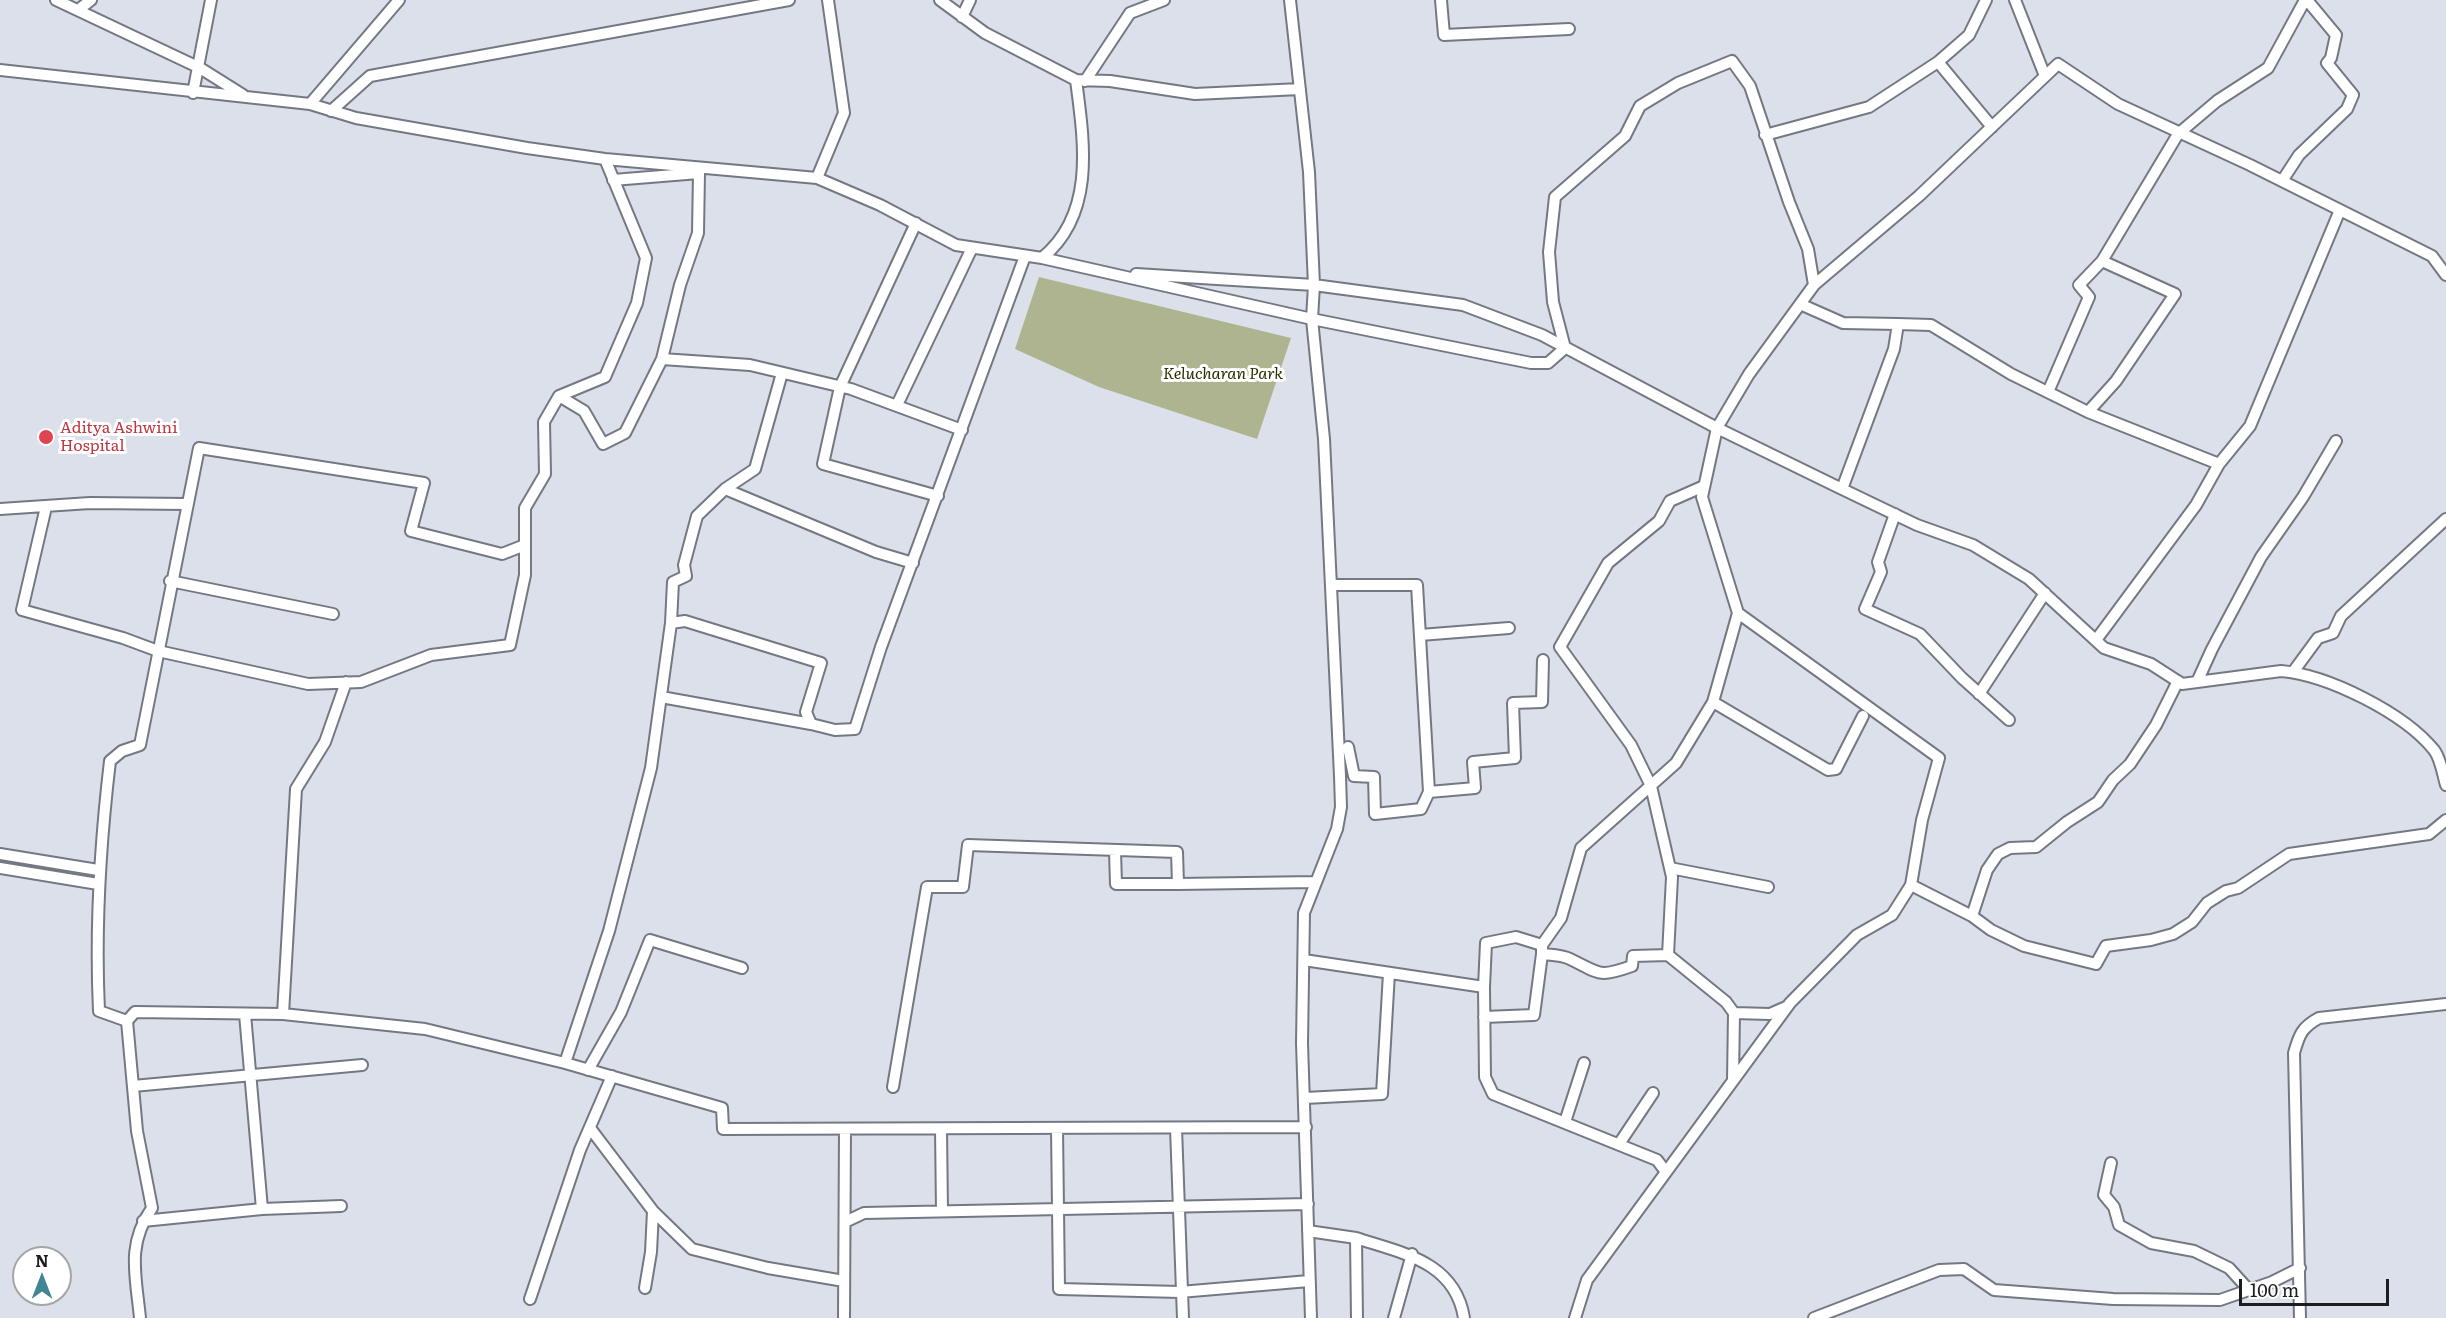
<!DOCTYPE html>
<html>
<head>
<meta charset="utf-8">
<style>
	body { margin:0 }
	#map { position:relative; width:2446px; height:1318px; overflow:hidden; background:#dce0eb; font-family:Literata,serif }
	canvas { display:block }
	.north { position:absolute; left:12px; top:1246px; width:60px; height:60px; box-sizing:border-box; background:#fff; border:2px solid #a4a5a6; border-radius:50%; rotate:0deg; font-size:16px; font-weight:700; line-height:24px; text-align:center; color:#1c1d21 }
	.north::after { content:''; display:block; margin:auto; width:21px; height:27px; background:#408593; clip-path:polygon(50% 0,100% 100%,50% 72%,0 100%) }
	.scale { position:absolute; left:2239px; top:1279px; width:150px; height:27px; box-sizing:border-box; border:3px solid #1c1d21; border-top:0; padding-left:8px; font-size:18px; line-height:21px; white-space:nowrap; color:#1c1d21; -webkit-text-stroke:4px #fff; paint-order:stroke }
</style>
</head>
<body>
<div id="map">
<canvas width="2446" height="1318"></canvas>
<div class="north">N</div>
<div class="scale">100 m</div>
</div>
<script>
const g = document.querySelector('canvas').getContext('2d');
g.lineJoin = 'round';
function paint(path, color) { g.fillStyle = color; g.fill(path, 'evenodd'); }
function stroke(path, color, width, dash) { g.strokeStyle = color; g.lineWidth = width; g.lineCap = dash ? 'butt' : 'round'; g.setLineDash(dash || []); g.stroke(path); }
function label(font, color, halo, rows, align = 'center') {
  g.font = font + ' Literata,serif'; g.lineWidth = 6; g.setLineDash([]); g.textBaseline = 'middle'; g.strokeStyle = halo; g.fillStyle = color; for (const [text, x, y, turn = 0] of rows) {
    g.save(); g.translate(x, y); g.rotate((+turn || 0) * Math.PI / 180); g.textAlign = isNaN(turn) ? turn : align; if (halo) g.strokeText(text, 0, 0); g.fillText(text, 0, 0); g.restore();
  }
}
paint(new Path2D(`
	M1039,277L1291,338L1257,439L1099,387L1015,349Z`), '#aeb48f');
const minor = new Path2D(`
	M56,0L200,68L243,95
	M940,0L985,33L1076,80C1084,142 1096,214 1042,258
	M1290,0L1309,172L1314,285L1312,319L1324,439L1340,776L1341,807L1337,829L1304,913L1302,1043L1311,1318
	M1441,0L1444,35L1569,29
	M2015,0L2045,76
	M78,10L91,0
	M962,17L970,0
	M1938,62L1992,127
	M0,70L310,104L356,118L527,148L605,159L817,178L880,205L956,245L1042,258L1312,319L1531,363H1548L1565,348
	M1076,80L1110,81L1195,94L1300,89
	M1085,81L1130,13L1164,0
	M193,93L211,0
	M310,104L399,0
	M331,111L370,76L789,0
	M1765,135L1869,107L1938,62L1969,35L1986,0
	M817,178L844,113L828,0
	M2282,181L2299,155L2347,109L2353,95L2327,63L2331,58L2336,35L2307,0
	M916,223L840,387L823,464L938,496
	M1136,274L1314,285L1463,305L1542,335L1717,428L1842,489L1894,349L1898,324L1931,325L2011,374L2088,412L2219,464
	M1800,304L1843,323L1898,324
	M1565,348L1553,302L1549,252L1555,197L1625,136L1640,106L1678,83L1732,61L1750,86L1789,202L1808,249L1814,285
	M662,359L750,365L851,389L962,430
	M2048,392L2089,297L2079,285L2102,261
	M559,396L584,411L603,444L625,433L662,359L680,285L698,233L699,173L613,180
	M897,405L972,248
	M2088,412L2116,381L2175,294L2102,261L2178,134L2217,101L2268,68L2305,0
	M725,489L876,552L913,563
	M1842,489L1917,525L1973,545L2029,579L2104,648L2151,664L2182,684L2281,671C2328,675 2404,713 2434,750C2441,759 2443,775 2446,785
	M46,507L22,610L123,638L158,651L308,684L361,682L431,655L510,645L525,575V508L545,474L544,422L559,396L605,377L637,303L646,258L605,159
	M0,509L90,503L187,504
	M1895,514L1878,562L1881,572L1865,609L1920,634L1962,678L2009,720
	M170,581L333,614
	M1332,585H1417L1429,792L1421,809L1375,814L1374,777L1354,776L1348,747
	M671,623L673,582L686,576L684,565L697,516L725,489L755,469L782,373
	M1420,635L1509,628
	M2096,640L2196,505L2219,464L2250,426L2340,210
	M2293,672L2318,638L2333,633L2341,616L2446,519
	M2178,681L2156,725L2130,764L2113,780L2098,802L2067,822L2036,847L2010,848L1998,854L1987,870L1972,916L1991,930L2024,946L2096,964L2106,946L2151,940L2173,934L2192,922L2207,903L2226,891L2238,888L2289,854L2429,834L2446,820
	M346,682L325,742L296,789L283,1014L425,1029L565,1063L609,931L651,768L671,623L685,621L821,663L806,712L811,724L835,730L855,729L881,647L1025,256
	M2197,682L2212,649L2261,557L2303,497L2336,441
	M1979,694L2045,593
	M661,697L811,724
	M1713,702L1828,770L1836,769L1863,716
	M1429,792L1475,788L1473,762L1515,758L1513,703L1542,702L1543,660
	M1115,851L1116,884H1178
	M0,854L98,870
	M0,868L98,884
	M1670,868L1768,887
	M1911,885L1972,916
	M1542,945V954C1551,955 1562,955 1570,959C1601,974 1598,978 1632,966L1633,956L1668,955L1672,877L1651,786L1631,745L1560,647L1608,563L1659,521L1670,501L1704,486
	M1668,955L1726,1002L1734,1013L1733,1080
	M1304,960L1484,987L1485,1077L1493,1094L1657,1160L1666,1172
	M1484,987L1486,943L1516,937L1542,945L1561,918L1581,848L1676,763L1713,702L1738,613
	M1734,1013L1770,1014L1786,1007
	M245,1014L262,1209
	M1484,1017L1534,1015L1542,954
	M127,1021L135,1012L283,1014
	M565,1063L722,1108L723,1129L1306,1127
	M588,1070L621,1012L650,940L742,968
	M133,1086L362,1065
	M893,1087L927,887H963L968,845L1177,852L1178,884L1315,882
	M1305,1098L1382,1094L1389,973
	M1565,1122L1584,1063
	M590,1128L653,1211L651,1252L645,1288
	M1176,1128L1183,1318
	M941,1129L942,1211
	M1057,1129L1059,1289L1180,1292L1309,1281
	M1619,1144L1653,1093
	M2111,1163L2104,1195L2114,1207L2119,1225L2151,1243L2194,1251L2229,1268L2249,1290
	M653,1211L692,1249L768,1268L844,1281
	M143,1221L262,1209L341,1206
	M845,1222L864,1213L1308,1204
	M1308,1231L1356,1238L1357,1318
	M1356,1238C1401,1253 1455,1261 1464,1318
	M530,1299L580,1150L612,1076
	M140,1318C136,1276 126,1245 152,1208L137,1131L127,1021L99,1011C95,927 100,845 110,761L122,751L140,745L199,448L424,483L411,531L502,554L525,545
	M844,1318L845,1129
	M1394,1318L1412,1254
	M1575,1318L1587,1280L1790,1003L1857,935L1892,915L1911,885L1922,820L1939,758L1738,613L1702,497L1717,428L1749,374L1814,285L1919,196L2058,64L2118,104L2250,165L2432,256L2446,275
	M1814,1318L1939,1270L1964,1269L1994,1290L2113,1299L2220,1300L2272,1282L2300,1268
	M2300,1318L2294,1053C2299,1035 2302,1027 2319,1018L2446,1004`);
stroke(minor, '#747882', 14);
stroke(minor, '#fff', 10);
for (const [x, y, r, color] of [
	[46,437,8,"#e0444e"]
]) { const dot = new Path2D(); dot.arc(x, y, r, 0, 2 * Math.PI); g.fillStyle = color; g.fill(dot); stroke(dot, '#fff', 2); }
label('italic 16px', '#2a2e00', '#fff', [
	["Kelucharan Park",1223,374]
]);
label('16px', '#be3a42', '#fff', [
	["Aditya Ashwini",60,428],
	["Hospital",60,446]
], 'left');
</script>
</body>
</html>
